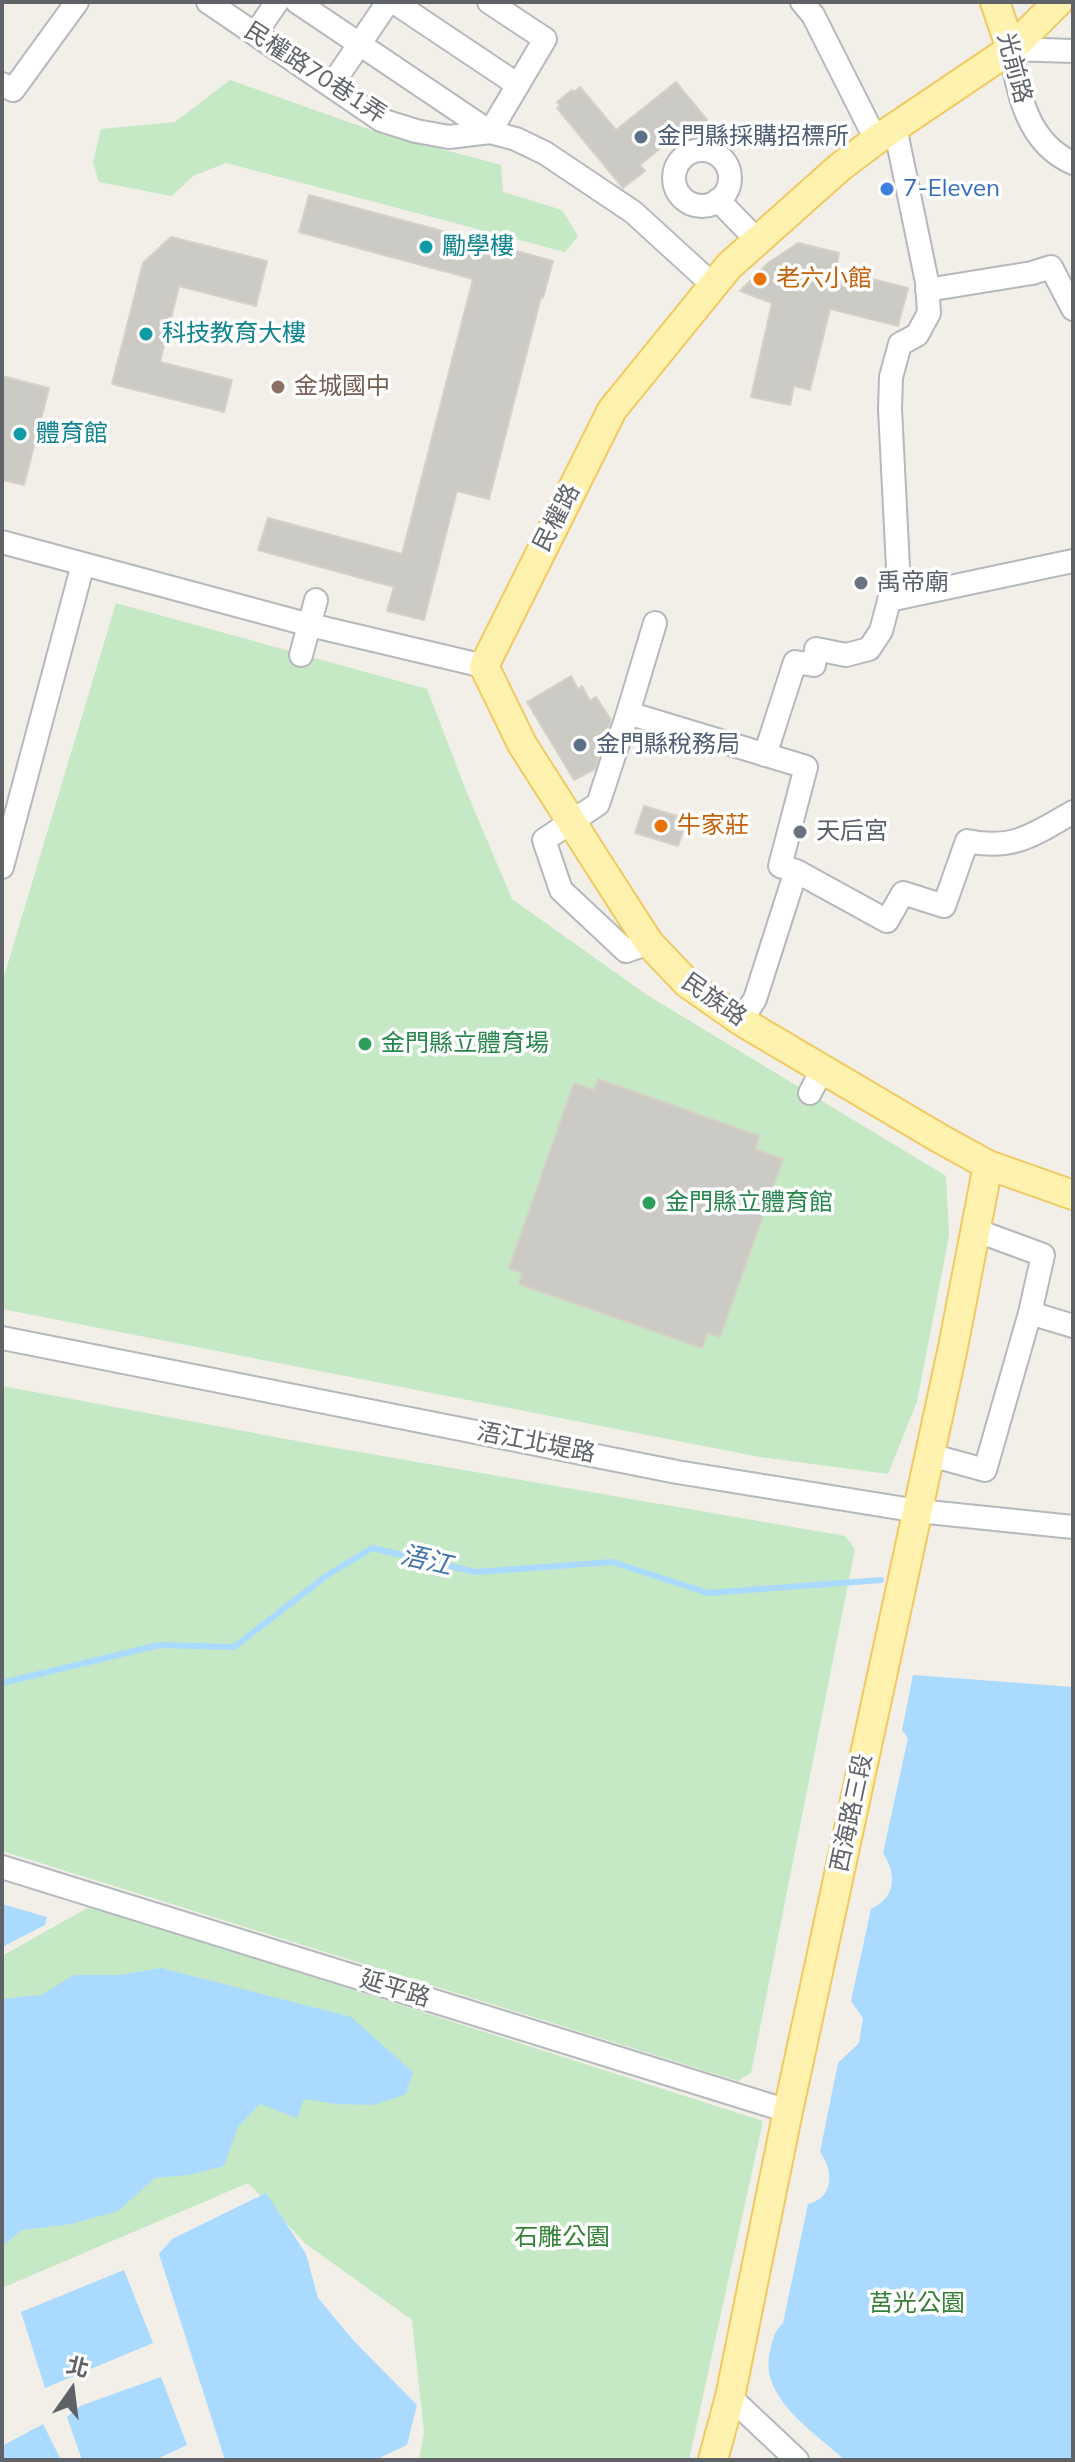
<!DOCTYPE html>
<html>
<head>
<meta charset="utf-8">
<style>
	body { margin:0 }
	#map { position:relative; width:1075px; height:2462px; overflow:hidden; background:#f1efe8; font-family:Mulish,"Noto Sans TC",sans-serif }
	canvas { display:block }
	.frame { position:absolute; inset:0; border:4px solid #5f6368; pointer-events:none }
	.north { position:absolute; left:32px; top:2350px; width:80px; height:80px; -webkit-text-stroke:6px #fff; paint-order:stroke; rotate:14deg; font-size:22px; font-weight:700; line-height:32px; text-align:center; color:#5f6368 }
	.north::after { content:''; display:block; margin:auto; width:28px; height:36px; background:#5f6368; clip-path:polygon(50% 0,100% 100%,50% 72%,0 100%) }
</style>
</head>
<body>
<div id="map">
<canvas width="1075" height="2462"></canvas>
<div class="frame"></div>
<div class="north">北</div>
</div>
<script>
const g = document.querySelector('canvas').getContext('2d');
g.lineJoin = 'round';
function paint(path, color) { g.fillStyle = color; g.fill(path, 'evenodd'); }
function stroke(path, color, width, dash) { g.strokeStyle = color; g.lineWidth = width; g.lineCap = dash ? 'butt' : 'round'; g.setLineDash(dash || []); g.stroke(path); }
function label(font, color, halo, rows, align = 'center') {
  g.font = font + ' Mulish,"Noto Sans TC",sans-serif'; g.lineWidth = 7; g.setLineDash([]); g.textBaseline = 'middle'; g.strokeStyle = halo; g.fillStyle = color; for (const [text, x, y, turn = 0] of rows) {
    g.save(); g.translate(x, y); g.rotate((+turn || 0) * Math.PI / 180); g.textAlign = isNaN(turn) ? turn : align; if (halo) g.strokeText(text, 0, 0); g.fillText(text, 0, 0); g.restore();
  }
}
paint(new Path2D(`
	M230,80L371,130L501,165L503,192L562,210L578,236L565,252L226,163L193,176L172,196L99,182L93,163L101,129L175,122Z
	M116,603L427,689L467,793L512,899L647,995L946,1176L949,1235L945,1257L917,1401L888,1474L760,1457L2,1309V983Z
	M2,1386L313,1444L845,1536L855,1549L751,2073L738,2081L2,1851Z
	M91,1906L763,2121L689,2460H419L424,2433L412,2320L306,2244L248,2183L2,2288V1956Z`), '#c5e8c5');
paint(new Path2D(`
	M913,1675L1073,1687V2460H845C815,2433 758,2397 770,2351C773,2339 774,2331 783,2323L808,2204C834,2198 834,2171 820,2152L838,2063L859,2043L863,2018L851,2001L871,1909C896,1897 897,1875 883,1853L908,1738L902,1730Z
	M2,1904L47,1917L45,1925L2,1947Z
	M161,1968L351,2017L413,2072L406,2094L374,2105L337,2104L304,2099L297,2118L260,2104L238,2127L224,2166L188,2175L155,2178L118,2211L71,2224L22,2230L2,2246V1999L41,1995L74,1975H120Z
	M266,2193L306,2254L318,2298L353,2340L417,2405L407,2445L375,2460H225L159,2254L172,2239Z
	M124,2270L153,2343L45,2388L21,2312Z
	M161,2377L187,2445L155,2460H82L67,2417L80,2406Z
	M43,2424L61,2460H2V2446Z`), '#aadaff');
stroke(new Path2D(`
	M2,1683L159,1645L234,1647L326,1576L372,1548L476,1572L612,1562L708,1593L881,1580`), '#aadaff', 6);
const building = new Path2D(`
	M676,82L707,120L683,140L678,134L640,165L645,171L623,188L557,108L560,106L557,102L572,90L574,92L580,87L616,130Z
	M309,195L553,261L543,298L541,297L489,499L457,491L424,620L387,611L394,587L258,550L268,518L402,554L473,279L299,232Z
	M171,237L267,261L256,306L179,286L160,362L232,380L224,412L112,384L143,263Z
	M798,243L839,253L836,270L908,288L898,326L830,309L810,390L794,386L790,405L751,397L772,303L740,291L768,263Z
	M2,376L49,388L24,485L2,480Z
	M571,676L578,689L582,686L590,701L596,697L611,720L595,769L574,780L527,702Z
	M644,806L687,819L678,846L635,833Z
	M598,1079L760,1136L755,1149L783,1159L720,1337L707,1333L702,1348L519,1284L522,1273L509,1268L574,1083L594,1090Z`);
paint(building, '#cccac5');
stroke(building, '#d6d1c6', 2);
const minor = new Path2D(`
	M208,2L381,120L416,131L449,137L490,132L516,139L545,153L633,212L713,285
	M297,2L490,132L545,39L489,2
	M394,2L518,85
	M802,2L813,15L876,140
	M255,34L277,2
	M1073,51L1011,49C1018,93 1027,143 1073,163
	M2,84L13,90L77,2
	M331,86L388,2
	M674 178a28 28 0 1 1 56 0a28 28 0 1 1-56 0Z
	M718,200L757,240
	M927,290L1032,273L1051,267L1073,309
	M2,542L310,625L484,666
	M889,600L1073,561
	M301,655L316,600
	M628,713L655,623
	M765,755L795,662L814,665L816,649L846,655L869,649L881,631L898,567L890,409L891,377L900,344L917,335L929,313L927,282L895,127
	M2,867L83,564
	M649,943L626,951L561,890L544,840L598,804L628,713L806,767L780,866L796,871L887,921L903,893L944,906L967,841C1013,851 1035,834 1073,812
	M741,1021L755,999L796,871
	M810,1093L823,1068
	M975,1230L1043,1255L1030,1313L1073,1326
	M2,1338L677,1472L918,1511L1073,1527
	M930,1455L985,1470L1030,1313
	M2,1867L788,2111
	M730,2397L797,2460`);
const major = new Path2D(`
	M995,2L1011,49
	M1058,2L1011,49L876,140L840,167L729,266L612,410L484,666L522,744L597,862L649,943L687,983L741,1021L939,1138L988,1165L1073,1195
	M713,2460L730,2397L788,2111L953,1347L988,1165`);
stroke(minor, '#b5b8bc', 26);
stroke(major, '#f2c960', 32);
stroke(minor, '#fff', 22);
stroke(major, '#fff2af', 28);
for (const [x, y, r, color] of [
	[641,137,8,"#5c6f8a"],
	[887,189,8,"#3f7fe0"],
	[426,247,8,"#0f9aa8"],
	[760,279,8,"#e8710a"],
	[146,334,8,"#0f9aa8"],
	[278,387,8,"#8d6e63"],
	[20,434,8,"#0f9aa8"],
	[861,583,8,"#6b7280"],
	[580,745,8,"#5c6f8a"],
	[661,826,8,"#e8710a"],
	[800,832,8,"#6b7280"],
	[365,1044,8,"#2e9e5b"],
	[649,1203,8,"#2e9e5b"]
]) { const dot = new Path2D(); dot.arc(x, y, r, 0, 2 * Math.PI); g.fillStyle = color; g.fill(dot); stroke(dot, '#fff', 3); }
label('24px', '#5f6368', '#fff', [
	["光前路",1014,68,75],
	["民權路70巷1弄",315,73,33],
	["民權路",557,518,-63],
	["民族路",714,1000,35],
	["浯江北堤路",536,1443,11],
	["西海路三段",852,1813,-78],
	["延平路",395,1989,17]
]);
label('24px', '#4e5e75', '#fff', [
	["金門縣採購招標所",657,137],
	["金門縣稅務局",596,745]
], 'left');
label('24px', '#366cbe', '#fff', [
	["7-Eleven",903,189]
], 'left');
label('24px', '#0d838f', '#fff', [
	["勵學樓",442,247],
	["科技教育大樓",162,334],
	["體育館",36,434]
], 'left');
label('24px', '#c56008', '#fff', [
	["老六小館",776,279],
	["牛家莊",677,826]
], 'left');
label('24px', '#785e54', '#fff', [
	["金城國中",294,387]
], 'left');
label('24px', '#5b616d', '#fff', [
	["禹帝廟",877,583],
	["天后宮",816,832]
], 'left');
label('24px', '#27864d', '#fff', [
	["金門縣立體育場",381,1044],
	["金門縣立體育館",665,1203]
], 'left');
label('24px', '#348238', '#fff', [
	["石雕公園",562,2238],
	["莒光公園",917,2304]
]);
label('italic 26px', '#4174aa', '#fff', [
	["浯江",426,1561,13]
]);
</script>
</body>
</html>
